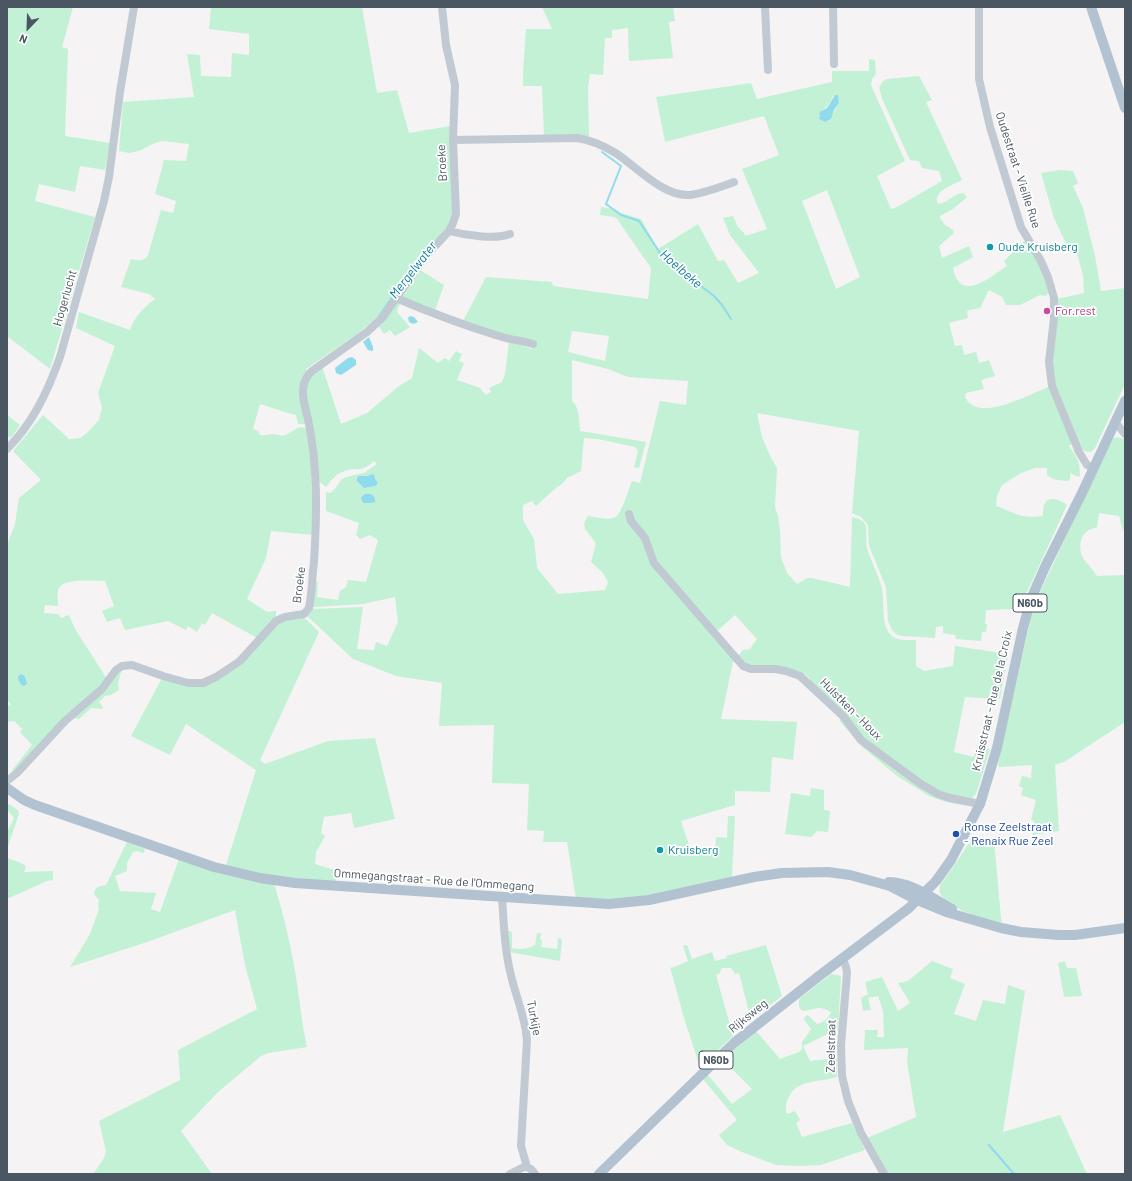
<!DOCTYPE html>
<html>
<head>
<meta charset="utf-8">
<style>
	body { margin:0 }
	#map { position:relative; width:1132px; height:1181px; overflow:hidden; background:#f5f3f3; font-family:Barlow,sans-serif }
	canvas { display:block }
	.frame { position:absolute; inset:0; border:8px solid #4a5661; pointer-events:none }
	.north { position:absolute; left:8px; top:8px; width:40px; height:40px; -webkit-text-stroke:3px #fff; paint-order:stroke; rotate:203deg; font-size:11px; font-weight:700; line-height:16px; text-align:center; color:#4a5661 }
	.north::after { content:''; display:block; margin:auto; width:14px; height:18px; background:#4a5661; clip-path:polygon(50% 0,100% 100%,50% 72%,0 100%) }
</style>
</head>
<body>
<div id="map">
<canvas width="1132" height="1181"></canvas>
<div class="frame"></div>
<div class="north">N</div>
</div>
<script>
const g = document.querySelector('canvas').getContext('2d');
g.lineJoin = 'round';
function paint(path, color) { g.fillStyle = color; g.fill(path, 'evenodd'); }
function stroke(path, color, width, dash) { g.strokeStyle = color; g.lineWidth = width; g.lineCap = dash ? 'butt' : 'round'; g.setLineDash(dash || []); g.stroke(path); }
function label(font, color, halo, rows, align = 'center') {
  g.font = font + ' Barlow,sans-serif'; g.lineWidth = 3.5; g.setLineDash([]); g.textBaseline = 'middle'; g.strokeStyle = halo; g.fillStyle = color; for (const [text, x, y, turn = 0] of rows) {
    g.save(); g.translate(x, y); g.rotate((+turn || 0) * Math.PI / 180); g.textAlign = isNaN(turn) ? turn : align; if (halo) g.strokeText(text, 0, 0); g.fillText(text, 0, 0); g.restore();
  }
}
paint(new Path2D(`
	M7,7H73L62,47L68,49L65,136L110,143L105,170L80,166L75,192L39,184L35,201L95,217L50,369L7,336Z
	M211,7H362L377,93L397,90L409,133L450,126L453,212L451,220L420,270L444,285L434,313L404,300L398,307L397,312L410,327L395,336L390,330L384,334L379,327L383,321L377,317L360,332L306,369L308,372L299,387V394L307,424H298L296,415L291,414L260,404L253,429L258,431L260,435C265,436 268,434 273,434C277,434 281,437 285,435C293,433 296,425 305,428L307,431L311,465L313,535L271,531L266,558L247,599L267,612L276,611V619L259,639L212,613L205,625L202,623L197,632L188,626L186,630L168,621L125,630L120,618L107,622L102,611L114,606L105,581C95,581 62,577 58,590C57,595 58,601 58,606L45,605L44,613L58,614L61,618L69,615L75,629L105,676L111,679L118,670L121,672L118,684L119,690L111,695L105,696L99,702L102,706L103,709L91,708L79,719L73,718C55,737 39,756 20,774L12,772L13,769L32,745L20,732L22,729L14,721L7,722V707L11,704L7,700V545L15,524L19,498L41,480L13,451L43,415L69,439L80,438L87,433L99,420L102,407L98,393L115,346L76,328L79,312L130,330C135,316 143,308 155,299L149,294L121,287L131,259C139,261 143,262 148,255L161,210L173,213L176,201L155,194L164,160L186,161L189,144L162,141L155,143L139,151L129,153L119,151L123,102L194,97L187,54L200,55L201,76L231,77L232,53L249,55V34L209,29Z
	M542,7H673L675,21L669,22L673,58L629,61L628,28L612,30V38H605L603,75L590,74L588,87L589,136H544L542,86H523V71L526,29H552Z
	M869,59L875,60L876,74L872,79L871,85L905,161L877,176L891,209L895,208L942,181L939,171L922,168L919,161L910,160L883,101L879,88L882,82L887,79L919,76L932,100L926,102L962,180C953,185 932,191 938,204C948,203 953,194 963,193L967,197L953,209L940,216V218L945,225L953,230L954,233L939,246L942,258L969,246L973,257L953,268C960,304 990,277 1007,266L1004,261L1024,241C1038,249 1044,276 1049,291L1046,296L1040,295L1020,305H1006L1002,297L989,290L980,308L970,310L967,311L968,318L949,323L955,346L962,345L964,355L976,352L979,363L989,360L995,376L981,380L984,389L966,393L965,397C978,425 1033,392 1053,385C1052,368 1053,352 1055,335C1056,323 1061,311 1057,299L1084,293L1083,275L1076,250H1069L1054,218L1041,173L1060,170L1073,171L1078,183L1073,186L1083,208L1095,256L1101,291L1125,288V384L1095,448L1091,452C1083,452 1079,448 1074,442L1069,446C1077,458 1080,460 1080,476L1078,477L1070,473V479L1068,481C1060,480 1054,481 1047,475V468H1035L1021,473L1002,485L997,496L996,506C1016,513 1020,519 1043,516C1043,512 1043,506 1045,503C1050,495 1062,501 1067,505L1021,605L1015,606L1013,609L986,610L985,624H987L986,632H982L981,641L956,639L955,635L943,633V626L936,627L935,638L901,636L896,634L892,630L888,621L886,587L869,546L868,525L861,517L852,513L859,431L757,413L762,437L770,456L777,468L775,507L778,516L780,531L781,557L787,573L797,584L807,578H812L850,587L852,517C856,518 862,519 865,524C868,531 865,541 867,548C871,562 879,575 882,589C885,602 880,626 892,636C897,641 909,640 916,640V666L924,671L953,666L955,646L1008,654L1000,699L965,697L954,752L974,757L977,746L990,749L976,794L972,798H958L929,786L863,739L808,681L810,678L799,671L798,673L754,667L736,659L733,662L721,719L797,722L793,760L772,757L770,792L735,791V805L681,821L692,854L715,853L716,837L727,838L728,816H735L732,877L646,897L617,901L576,899L567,842H543L544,831L527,830L529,784L492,783L494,725L439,726L442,683L396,676L353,659L306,615L311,609L363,607L357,649L374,650L376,642L387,646L398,622L395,597L363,604L313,607L314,582H318L317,597L338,600L340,591L346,587L348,580L366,582L378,540L370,535L360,539L356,535L359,523L326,511V492L330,493L335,489L341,480L346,477L364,473L377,464L374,461C360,474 359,466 345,471C337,473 331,480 326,487L320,482H318L306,391L308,381L322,366L341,424L367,413L399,386L412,378L419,348L438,363L445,358L449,361L456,351L462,354L459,361L464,363L457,380L480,388L486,395L491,392L489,388L502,382L505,374L509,342L532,349L534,344L462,323L486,277L552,282L553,286L648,299L651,268L617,219L614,217L600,215L601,207L614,209L621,213L641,219L658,249L698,224L718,261L724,260L738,283L759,273L730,235L723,218L733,216L738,227L744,233L745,236L767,229L742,169L779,155L764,116L665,142L656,97L751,83L757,99L832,82V71H869ZM838,95L839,103L829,121L820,120L819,116C824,107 829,107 833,96ZM827,190L860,277L836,289L802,201ZM572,331L609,336L605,361L568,352ZM572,360L608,369L628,377L688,381L686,405L660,401L640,483L632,481C628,490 622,515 614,518C606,520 596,517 588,516L584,523L585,529L596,543L591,562L603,573L608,582L605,590L558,594L537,568L534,539L523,520V505L532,501L536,506L556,488L562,484L567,478L581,471L584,438L598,439L635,447L638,451L634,467L639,468L646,442L580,431C579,422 580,407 572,401ZM735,615L757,639L750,649L743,650L738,656L717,631Z
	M7,415L20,425L11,438L8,436L7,438Z
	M1118,437L1124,439L1125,444V531L1123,530L1119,516L1099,513L1097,527C1094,528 1088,530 1086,532C1078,539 1079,554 1085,561C1090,566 1093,570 1097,576L1125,575V722L1064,762L1055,765L1059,831L1032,835L1034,821L1031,820L1036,800L1021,795L1023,788L1019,786L1022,776L1031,778L1032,765L999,767L998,764L1031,617L1039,594L1109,445L1113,438Z
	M302,617L307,620L319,632L260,760L265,764L328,741L375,738L395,819L354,828L351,813L324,817L321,833L325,836L316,852L315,864L334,870L336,882L323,884L225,868L256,770L186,724L170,755L131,736L162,678L205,685L283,620Z
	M841,718L918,784L965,802L963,805L946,802L929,796L897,776L860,745L839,720Z
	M811,788L824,790V810L830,811L828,832L817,831L811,837L785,834L791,793L810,796Z
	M7,803L18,810L19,814L7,849V832L14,818L7,809Z
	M994,840L1001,918L1002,924C989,920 929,905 941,884L960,857L970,841Z
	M127,842L145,849L144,853L137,851L133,852L127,863V871L115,876L120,891L156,893L151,909L160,912L179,859L274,883C282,910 289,937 294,965C299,992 301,1020 307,1047L268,1053L261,1056L218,1092L181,1131L212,1174H93L104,1158L106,1151L99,1121L180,1080L178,1050L257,1009L245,965L235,910L150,941L70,967L90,934L99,909L98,906L99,900L94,894C95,887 99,886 106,885Z
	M7,858L19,862L26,866L24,872L53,871V880L47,881L7,899Z
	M507,930L512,932V948C520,950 528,949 535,945L537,933H541L540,939L542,940L541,947L557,949L558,938L562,939L560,961L509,952Z
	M687,945L692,959L712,952L715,961L727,958L726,956L766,945L782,996L751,1020L739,973L735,974L731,968H723L721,969L720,973L716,975L733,1036L700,1067L684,1018L670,967L672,968L688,961L683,946Z
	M932,961L953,969L950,978L965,984L954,1014L976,1021L983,1000L1005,1004L1008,985L1025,991L1003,1132L1060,1115L1087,1174H886L867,1138L916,1117L907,1062L908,1048L864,1050L865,1030H878L877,1037H884L883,1011L878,996L868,998L871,1010L863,1011L861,998L868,994L865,982L882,977L898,1011L910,1003L898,983L908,981Z
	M1065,961L1067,968H1076L1082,996L1064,997L1058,963Z
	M831,974L841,976L838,1029L803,1046L810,1061L837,1058V1077C821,1082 799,1079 790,1095C786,1102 785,1106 787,1114L795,1111L800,1120L796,1123L802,1137L852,1123L865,1150L821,1165L800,1166L776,1165L742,1152L727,1145L719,1135L737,1120L703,1079L708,1075L732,1104L752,1089L723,1060L756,1031L780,1059L799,1052L802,1049V1042L810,1031L811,1029L805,1021L804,1018L807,1015L810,1017L817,1024C823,1023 829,1018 831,1012C818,1004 816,1010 802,1011L799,1007V999Z`), '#c3f1d5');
paint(new Path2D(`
	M835,95H838L839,103L834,110L831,119L825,122L819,119L820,112L827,108Z
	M410,316L414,317L418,322L413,324L409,322L408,318Z
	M369,337L373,347V351L368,350L363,342Z
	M352,357L356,360V365L341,375L336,373L335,368L348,358Z
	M374,474L375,479L378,483L375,486L364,488L357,481V478L359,476H367Z
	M365,494C370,493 376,495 375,502L371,503H364L362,501L361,497Z
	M22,674L25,677L27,684L24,686L21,685L18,678L19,675Z`), '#90daee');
stroke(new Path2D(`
	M602,152L621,166L606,204L621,215L639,221L662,256L714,296L722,305L731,319
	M379,316L407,276
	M989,1145L1014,1174`), '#90daee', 2);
stroke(new Path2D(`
	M765,7L768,70
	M833,7L834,64
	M979,7V79L990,127L1021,227L1041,261L1048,277L1054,298V318L1049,362L1052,386L1079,452L1087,465L1093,468
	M453,140L577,138C591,140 602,145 614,152C635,165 661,195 687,195C699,195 723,186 734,182
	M449,231C464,235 496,240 510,234
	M396,298C431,313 466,326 502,337C512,340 523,341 533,344
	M1115,422L1125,434
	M7,449C33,423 48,391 60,357L104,201L109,177L120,92L134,7
	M629,514L631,521L645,538L654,563L743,666L751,669H775L786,671L800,676L844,717L861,740L921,784L938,794L950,798L980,804
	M7,781L17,773L65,721L102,689L116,670L122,666L132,665L163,676L188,683H203L216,677L240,661L276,621L285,617L304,614L309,608C312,593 312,577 314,562C317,514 318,466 308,419C304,402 297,385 312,371L367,332L383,317L424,258L449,231L453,223L456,214L453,140L455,85L446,45L442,7
	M502,898C504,922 504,947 510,971C515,995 525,1015 527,1040L521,1146L527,1167L531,1169L535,1174
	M843,959L846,967L847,973L841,1045L842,1076L848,1101L861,1133L884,1174
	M510,1174L524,1167H527`), '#c1cad2', 8);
stroke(new Path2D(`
	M1091,7L1125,108
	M7,788L24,800L35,805L214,867L260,878L295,883L609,904L649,900L754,877L782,873L828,872L850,875L890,886L917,900L946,912L1001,928L1021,932L1059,935H1075L1125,928
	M889,882C914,883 931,898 952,909
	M599,1174L734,1043L819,976L909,908L936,881L951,860L980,804L997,748L1023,628L1031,599L1045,567L1082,493L1125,401`), '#b3c2d1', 10);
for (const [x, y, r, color] of [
	[990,247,4,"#0f9aa8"],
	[1047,311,4,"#d1479c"],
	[956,834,4,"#1a4fb4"],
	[660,850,4,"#0f9aa8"]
]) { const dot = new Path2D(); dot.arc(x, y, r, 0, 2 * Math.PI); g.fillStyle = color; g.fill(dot); stroke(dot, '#fff', 1.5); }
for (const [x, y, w] of [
	[1030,603,34],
	[716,1060,34]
]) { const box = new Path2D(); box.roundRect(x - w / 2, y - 9, w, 18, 3); g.fillStyle = '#fff'; g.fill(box); stroke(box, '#4a5661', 1); }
label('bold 11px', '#4a5661', null, [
	["N60b",1030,603],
	["N60b",716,1060]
]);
label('12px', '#4a5661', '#fff', [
	["Broeke",442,163,-93],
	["Oudestraat - Vieille Rue",1018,170,72],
	["Hogerlucht",65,298,-74],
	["Broeke",299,585,-83],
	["Kruisstraat - Rue de la Croix",992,701,-77],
	["Hulstken - Houx",851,709,45],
	["Ommegangstraat - Rue de l'Ommegang",434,880,4],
	["Rijksweg",748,1016,-39],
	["Turkije",534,1018,79],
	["Zeelstraat",831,1046,-89]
]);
label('12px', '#0d838f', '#fff', [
	["Oude Kruisberg",998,247],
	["Kruisberg",668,850]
], 'left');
label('12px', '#b23c85', '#fff', [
	["For.rest",1055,311]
], 'left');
label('12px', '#164399', '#fff', [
	["Ronse Zeelstraat",964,827],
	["- Renaix Rue Zeel",964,841]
], 'left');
label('italic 13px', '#0c7c9b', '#fff', [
	["Hoelbeke",681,269,41],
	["Mergelwater",413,270,-52]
]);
</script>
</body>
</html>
